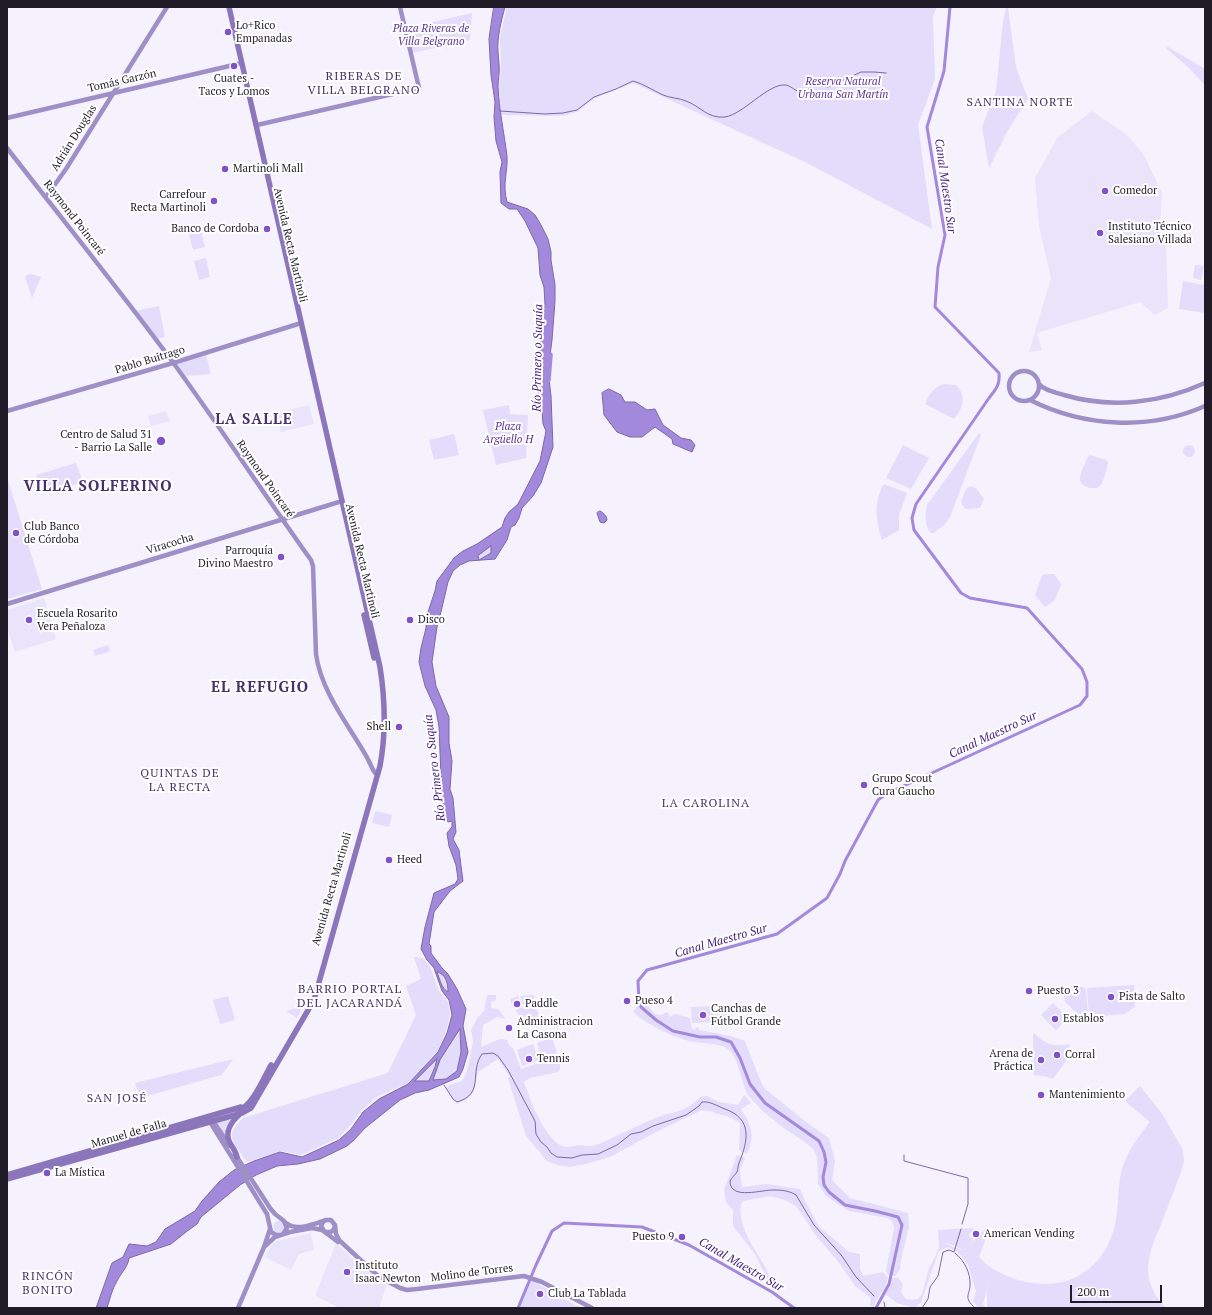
<!DOCTYPE html>
<html>
<head>
<meta charset="utf-8">
<style>
	body { margin:0 }
	#map { position:relative; width:1212px; height:1315px; overflow:hidden; background:#f5f2fe; font-family:"PT Serif",serif }
	canvas { display:block }
	.frame { position:absolute; inset:0; border:8px solid #1f1c27; pointer-events:none }
	.scale { position:absolute; left:1070px; top:1285px; width:92px; height:18px; box-sizing:border-box; border:2px solid #1f1c27; border-top:0; padding-left:5px; font-size:12px; line-height:14px; white-space:nowrap; color:#1f1c27; -webkit-text-stroke:3px #fff; paint-order:stroke }
</style>
</head>
<body>
<div id="map">
<canvas width="1212" height="1315"></canvas>
<div class="frame"></div>
<div class="scale">200 m</div>
</div>
<script>
const g = document.querySelector('canvas').getContext('2d');
g.lineJoin = 'round';
function paint(path, color) { g.fillStyle = color; g.fill(path, 'evenodd'); }
function stroke(path, color, width, dash) { g.strokeStyle = color; g.lineWidth = width; g.lineCap = dash ? 'butt' : 'round'; g.setLineDash(dash || []); g.stroke(path); }
function label(font, color, halo, rows, align = 'center') {
  g.font = font + ' "PT Serif",serif'; g.lineWidth = 4; g.setLineDash([]); g.textBaseline = 'middle'; g.strokeStyle = halo; g.fillStyle = color; for (const [text, x, y, turn = 0] of rows) {
    g.save(); g.translate(x, y); g.rotate((+turn || 0) * Math.PI / 180); g.textAlign = isNaN(turn) ? turn : align; if (halo) g.strokeText(text, 0, 0); g.fillText(text, 0, 0); g.restore();
  }
}
paint(new Path2D(`
	M1092,111L1128,136L1144,155L1162,193L1159,240L1166,242L1168,308L1155,315L1140,302L1037,333L1042,350L1029,352L1051,278L1039,226L1035,178L1057,138Z
	M309,405L314,424L281,432L276,413Z
	M166,411L170,421L151,426L148,416Z
	M44,598L56,639L15,652L8,631H7V610Z
	M311,1233L314,1250L299,1254L291,1270L265,1257L273,1242Z
	M336,1243L362,1267L387,1284L379,1308H340L315,1296Z`), '#e9e4fa');
paint(new Path2D(`
	M507,7H937L933,16L935,79L918,125L932,229L807,163L633,83L595,98L577,112L562,116L501,115L499,86L501,65L500,37Z
	M1006,7L1008,8L1016,67L1028,99L1008,130L989,168L982,127L996,91L1003,22Z
	M472,13L470,40L413,53L407,28Z
	M1168,47L1205,69V85L1189,68L1166,48Z
	M200,228L205,247L193,250L188,231Z
	M206,258L210,277L199,280L194,261Z
	M1195,265L1204,266L1201,280L1193,278Z
	M31,274L41,277L32,298L25,277L27,275Z
	M1183,281L1205,285V313L1179,309Z
	M159,306L165,337L157,339L135,311Z
	M206,355L211,374L185,376L177,363Z
	M944,384L956,385C967,396 963,408 954,419L925,404C930,393 933,388 944,384Z
	M509,405L510,414L528,415L526,458L496,465L483,410Z
	M979,433L981,435L950,517L946,523L934,533H931C924,525 925,515 927,505Z
	M454,434L459,455L434,460L429,440Z
	M903,445L929,458L911,489L886,478Z
	M1183 451a6 6 0 1 1 12 0a6 6 0 1 1-12 0Z
	M1090,455L1106,460L1108,462C1107,468 1104,481 1100,486C1094,491 1080,487 1080,479C1080,472 1085,464 1087,458Z
	M76,463L83,482L43,494L36,475Z
	M7,477L42,589L7,599Z
	M884,484L907,493L899,515V530L882,540C876,522 873,501 884,484Z
	M972,486L977,489L984,499L980,508L966,509C958,503 963,496 967,488Z
	M491,545V553L479,560L478,555Z
	M1045,574H1054L1061,584L1055,600L1045,607L1035,595L1042,576Z
	M108,645L110,651L95,656L93,650Z
	M375,811L392,815L389,827L372,823Z
	M414,957L423,958L430,967L439,991L448,1002L450,1015L446,1031L438,1050L408,1083L378,1096L361,1111L349,1127L338,1138L301,1155L281,1151L247,1162C243,1156 231,1142 232,1134C233,1128 239,1122 243,1118L388,1073L416,1015L406,986L421,979Z
	M437,972C447,975 448,983 449,992C441,987 440,979 437,972Z
	M1134,985L1135,1007L1124,1014L1089,1017L1087,988Z
	M1083,987L1085,988L1086,990L1088,1013L1083,1016L1079,1015L1065,1002L1063,990L1065,988Z
	M487,995H496V1000L491,1002V1008L498,1009L502,1014L505,1019L497,1017L483,1025L481,1047L500,1039L507,1040L509,1045L513,1048L521,1069C532,1066 550,1056 560,1064V1069L558,1072L530,1078L524,1082C529,1098 545,1139 562,1146C569,1149 574,1145 580,1145C584,1146 588,1146 592,1146C601,1144 610,1139 618,1135C629,1130 640,1125 651,1120C670,1111 685,1114 700,1097L707,1096L719,1102L738,1105L744,1095L751,1103L741,1109C751,1125 756,1136 747,1154L739,1150L740,1123L727,1116L714,1113V1112L702,1110L656,1132L610,1157L585,1164L569,1167L558,1165L547,1161L526,1136L508,1078L510,1077L498,1059L478,1072C474,1087 476,1099 457,1103C452,1099 449,1094 446,1088L451,1084L462,1081L467,1071L473,1042L471,1030L478,1017L484,1011Z
	M534,995L535,1008L538,1012V1020L525,1017L521,1018L515,1010L524,1007L520,996Z
	M228,996L235,1020L220,1024L213,1000Z
	M518,996L521,1005L513,1008L510,999Z
	M1053,1003L1068,1018L1056,1030L1041,1015Z
	M731,1004L732,1019L715,1020V1005Z
	M303,1006L297,1018L286,1011Z
	M637,1006H648L655,1014L661,1015L667,1012L670,1017L675,1014L690,1018L692,1028L694,1030L697,1027L699,1028V1030L731,1036L745,1041L758,1075L764,1088L806,1122L829,1138L835,1161L832,1180L850,1198L908,1213L909,1227L901,1260L900,1269L896,1276L888,1275L886,1271L894,1228L892,1221L887,1218L849,1211L826,1196L818,1184L817,1157L814,1150L810,1146C789,1131 765,1117 749,1096C740,1083 740,1059 728,1049C718,1042 701,1044 689,1041C670,1036 648,1025 633,1012Z
	M714,1006V1022L692,1023L691,1007Z
	M460,1028L461,1052L457,1071L446,1079L433,1080L440,1060Z
	M1034,1033C1046,1045 1053,1047 1070,1044L1066,1061L1053,1079L1044,1076L1034,1075L1033,1034Z
	M552,1037L557,1053L542,1058L537,1043Z
	M533,1044L539,1060L522,1066L517,1050Z
	M437,1058L435,1067L429,1081H414Z
	M233,1059L225,1071L221,1075L140,1098L135,1083Z
	M1140,1086L1163,1115L1183,1150L1184,1161L1181,1172C1175,1189 1168,1205 1162,1222C1148,1254 1138,1279 1166,1308L987,1307V1291L993,1269C1041,1297 1097,1287 1114,1229C1120,1208 1116,1184 1124,1163C1130,1147 1140,1135 1150,1122L1125,1101Z
	M235,1116L226,1129L225,1137L216,1123Z
	M737,1155L745,1158L740,1171L742,1187L767,1184L800,1189L805,1201L820,1228L822,1229L849,1252L860,1254V1268L863,1276L883,1272L888,1278L884,1289L875,1302L873,1307L870,1305L871,1298L855,1286L840,1264L813,1232L807,1222L796,1206L785,1200L770,1196L743,1201L741,1204C738,1227 753,1246 764,1265C767,1270 769,1276 772,1282L765,1278L766,1276L755,1254L733,1226V1210L726,1202L724,1190Z
	M273 1227a6 6 0 1 1 12 0a6 6 0 1 1-12 0Z
	M974,1228L969,1235L974,1240L964,1251L956,1246L941,1242L964,1251L986,1228L989,1230L979,1257L986,1264L993,1269L983,1304L985,1307L978,1308L973,1301L976,1291L968,1265L958,1252L948,1247L939,1251L921,1302L915,1308L897,1303L885,1294L890,1285L891,1278H898L903,1284L901,1292L906,1299L912,1300L918,1299L922,1294L929,1268L935,1257L939,1247L938,1230Z
	M531,1280L581,1308H518Z`), '#e3dcfa');
const water = new Path2D(`
	M494,7H505C501,22 497,37 498,52C498,56 499,60 499,64C500,72 498,79 498,86C499,110 504,132 507,156C508,172 502,184 507,202L528,209L535,215L541,225L548,239L551,252V260L555,285V301L552,340L548,371L551,396L553,447L541,483L533,496L522,508L519,518L515,525L511,527L507,540L495,559L469,561L460,565L453,571L448,582L440,616L437,627L432,662L436,686L449,717V743L452,761L450,789L453,798L456,832L453,839L459,850L463,881L450,891L434,912L429,944L431,946V953L442,968L448,974L457,989L466,1009L463,1026L468,1052L463,1069L459,1077L429,1090L415,1093L400,1100L365,1128L354,1140L347,1146L320,1159L298,1164L277,1166L256,1175L240,1185L201,1217L197,1224L186,1232L171,1244L129,1258C128,1267 121,1273 117,1281C112,1289 110,1299 107,1308H96L112,1263L123,1257L129,1244L147,1246L156,1242L165,1229L195,1211L202,1201L219,1182L234,1170L254,1161L280,1152L302,1157L339,1140L351,1129L363,1112L379,1099L408,1084L438,1052L447,1033L452,1015L449,1000L442,991L434,968L427,960L421,949L425,927L434,893L455,884L458,879L456,865L449,846L447,833L452,827V821L448,822L444,814L442,801L439,727L436,710L425,686L419,662L421,648L426,628V618L435,591L437,581L454,558L463,551L477,544L502,527L505,518L509,512L518,504L540,461L546,431L543,424L542,411L539,403L538,391L539,349L541,336L540,326L543,321L540,312L545,305L544,287L540,275L538,248L525,221L517,209H509L501,203L500,172L502,162L496,141L494,117L495,102L491,75L489,39ZM491,546V553L479,560L478,556ZM437,972C446,974 448,983 448,992C441,988 440,979 437,972ZM460,1029L461,1052L457,1071L446,1079L433,1080L440,1060ZM437,1059L435,1067L429,1081H415Z
	M609,389L621,395L625,402H635L647,410L655,409L663,425L681,438L691,440L695,445L692,452L673,444L672,439L655,427L642,437H630L617,432L604,415L602,393Z
	M600,511C603,512 607,516 607,520L604,523L600,522L597,513Z`);
paint(water, '#a389dc');
stroke(water, '#7b68a6', 1);
stroke(new Path2D(`
	M500,111L545,114L563,113L577,110L594,97L616,89L633,81C644,84 652,90 663,95C670,98 679,98 686,101C700,106 708,119 725,117C744,114 768,83 786,85C790,86 795,90 799,92L807,90L813,86L819,85L828,87L861,72H874L886,73
	M444,1085L453,1099L457,1102C485,1094 469,1072 482,1054L493,1053L498,1056L508,1070L535,1121L536,1134L541,1142L547,1147L551,1153L557,1157L572,1158L582,1155L598,1154L617,1145L631,1134L641,1132L653,1126L686,1115L699,1106L702,1102C710,1101 717,1106 725,1109C753,1119 748,1141 739,1163C738,1165 738,1169 737,1172C735,1175 732,1177 730,1181C730,1201 763,1189 775,1190C782,1190 790,1191 796,1195L814,1225L842,1256L856,1277L874,1296
	M904,1155V1161L968,1178V1204L962,1224
	M955,1253C964,1260 971,1273 970,1286C970,1291 966,1296 969,1301C970,1303 973,1306 975,1308
	M884,1302L885,1308
	M922,1308L928,1299L930,1287L938,1276L943,1252L949,1250L954,1252L961,1229`), '#7b68a6', 1);
stroke(new Path2D(`
	M518,1308L536,1265L552,1231L564,1223L642,1227L689,1245L772,1292L794,1308
	M876,1308L889,1284L902,1225L898,1217L875,1211L845,1205L829,1192L824,1185L823,1177L826,1162L824,1152L819,1141L765,1103L750,1084L740,1058L731,1042L716,1037H700L673,1031L656,1020L641,1007L639,1002L638,981L647,970L777,934L827,898L840,874L845,861L878,800L886,794L1080,705L1087,696V682L1082,669L1027,608L970,598L961,593L914,530L912,518L916,504L989,398C996,389 1000,385 999,373L935,307L938,267L945,235L927,127L944,71L950,7`), '#a389dc', 3);
stroke(new Path2D(`
	M548,380L550,355`), '#a389dc', 5.5);
stroke(new Path2D(`
	M7,118L242,63
	M257,125L419,88L400,7
	M7,148C62,219 119,289 172,361C220,427 264,494 311,560L313,566L316,654C321,691 347,723 365,754C369,760 371,767 375,773L378,774
	M46,197L66,169L167,7
	M1009 386a15 15 0 1 1 30 0a15 15 0 1 1-30 0Z
	M1039,384C1045,391 1055,392 1064,395C1111,409 1161,403 1205,383
	M1030,400C1084,427 1149,431 1205,406
	M7,411L173,363L298,324
	M7,604L339,502
	M213,1121L230,1146
	M210,1122L267,1214L271,1232L276,1235H280
	M235,1154L270,1208L275,1214L284,1221L287,1228L283,1234
	M286,1223C297,1232 314,1224 326,1220
	M335,1225L336,1234L340,1241L379,1277L400,1288L407,1290L417,1289L524,1276L542,1282L592,1308
	M324,1231L321,1226L323,1222L326,1220H331L335,1225L334,1229L331,1232H326
	M264,1247L275,1237L290,1232L312,1228L322,1230L338,1242
	M238,1308L264,1247L270,1229`), '#9f8fc7', 4.5);
stroke(new Path2D(`
	M364,615L374,658
	M238,1111C253,1105 263,1079 271,1065
	M191,1122L203,1120
	M237,1157C236,1152 233,1148 230,1143C224,1132 232,1121 240,1114
	M7,1175L241,1107
	M7,1179L242,1113L251,1108L314,1000L380,766C386,734 385,699 380,667L229,7`), '#8b76bb', 5.5);
for (const [x, y, r, color] of [
	[228,32,4,"#7f51ca"],
	[234,66,4,"#7f51ca"],
	[225,169,4,"#7f51ca"],
	[1105,191,4,"#7f51ca"],
	[214,201,4,"#7f51ca"],
	[267,229,4,"#7f51ca"],
	[1100,233,4,"#7f51ca"],
	[161,441,5,"#7f51ca"],
	[16,533,4,"#7f51ca"],
	[281,557,4,"#7f51ca"],
	[29,620,4,"#7f51ca"],
	[410,620,4,"#7f51ca"],
	[399,727,4,"#7f51ca"],
	[864,785,4,"#7f51ca"],
	[389,860,4,"#7f51ca"],
	[1029,991,4,"#7f51ca"],
	[1111,997,4,"#7f51ca"],
	[627,1001,4,"#7f51ca"],
	[517,1004,4,"#7f51ca"],
	[703,1015,4,"#7f51ca"],
	[1055,1019,4,"#7f51ca"],
	[509,1028,4,"#7f51ca"],
	[1057,1055,4,"#7f51ca"],
	[529,1059,4,"#7f51ca"],
	[1041,1060,4,"#7f51ca"],
	[1041,1095,4,"#7f51ca"],
	[47,1173,4,"#7f51ca"],
	[976,1234,4,"#7f51ca"],
	[682,1237,4,"#7f51ca"],
	[347,1272,4,"#7f51ca"],
	[540,1294,4,"#7f51ca"]
]) { const dot = new Path2D(); dot.arc(x, y, r, 0, 2 * Math.PI); g.fillStyle = color; g.fill(dot); stroke(dot, '#fff', 1.5); }
label('11px', '#1f1c27', '#fff', [
	["Lo+Rico",236,26],
	["Empanadas",236,39],
	["Cuates -",234,79,"center"],
	["Tacos y Lomos",234,92,"center"],
	["Martinoli Mall",233,169],
	["Comedor",1113,191],
	["Carrefour",206,195,"right"],
	["Recta Martinoli",206,208,"right"],
	["Instituto Técnico",1108,227],
	["Salesiano Villada",1108,240],
	["Banco de Cordoba",259,229,"right"],
	["Centro de Salud 31",152,435,"right"],
	["- Barrio La Salle",152,448,"right"],
	["Club Banco",24,527],
	["de Córdoba",24,540],
	["Parroquía",273,551,"right"],
	["Divino Maestro",273,564,"right"],
	["Escuela Rosarito",37,614],
	["Vera Peñaloza",37,627],
	["Disco",418,620],
	["Shell",391,727,"right"],
	["Grupo Scout",872,779],
	["Cura Gaucho",872,792],
	["Heed",397,860],
	["Puesto 3",1037,991],
	["Pista de Salto",1119,997],
	["Pueso 4",635,1001],
	["Paddle",525,1004],
	["Canchas de",711,1009],
	["Fútbol Grande",711,1022],
	["Establos",1063,1019],
	["Administracion",517,1022],
	["La Casona",517,1035],
	["Arena de",1033,1054,"right"],
	["Práctica",1033,1067,"right"],
	["Corral",1065,1055],
	["Tennis",537,1059],
	["Mantenimiento",1049,1095],
	["La Mística",55,1173],
	["American Vending",984,1234],
	["Puesto 9",674,1237,"right"],
	["Instituto",355,1266],
	["Isaac Newton",355,1279],
	["Club La Tablada",548,1294]
], 'left');
label('italic 11px', '#5a3496', '#fff', [
	["Plaza Riveras de",431,29],
	["Villa Belgrano",431,42],
	["Reserva Natural",843,82],
	["Urbana San Martín",843,95],
	["Plaza",508,427],
	["Argüello H",508,440]
]);
label('11px', '#1f1c27', '#fff', [
	["Tomás Garzón",122,81,-13],
	["Adrián Douglas",74,138,-58],
	["Raymond Poincaré",74,218,52],
	["Avenida Recta Martinoli",290,245,77],
	["Pablo Buitrago",150,360,-17],
	["Raymond Poincaré",265,479,55],
	["Viracocha",170,544,-17],
	["Avenida Recta Martinoli",362,561,77],
	["Avenida Recta Martinoli",332,889,-74],
	["Manuel de Falla",129,1134,-16],
	["Molino de Torres",472,1273,-7]
]);
g.letterSpacing = '1px';
label('12px', '#46316d', '#fff', [
	["RIBERAS DE",364,77],
	["VILLA BELGRANO",364,91],
	["SANTINA NORTE",1020,103],
	["QUINTAS DE",180,774],
	["LA RECTA",180,788],
	["LA CAROLINA",706,804],
	["BARRIO PORTAL",350,990],
	["DEL JACARANDÁ",350,1004],
	["SAN JOSÉ",117,1099],
	["RINCÓN",48,1277],
	["BONITO",48,1291]
]);
g.letterSpacing = '0px';
label('italic 12px', '#4a2283', '#fff', [
	["Canal Maestro Sur",945,186,82],
	["Río Primero o Suquía",538,358,-89],
	["Canal Maestro Sur",993,735,-25],
	["Río Primero o Suquía",435,768,-97],
	["Canal Maestro Sur",721,941,-16],
	["Canal Maestro Sur",741,1265,30]
]);
g.letterSpacing = '1px';
label('bold 15px', '#46316d', '#fff', [
	["LA SALLE",254,420],
	["VILLA SOLFERINO",98,487],
	["EL REFUGIO",260,688]
]);
g.letterSpacing = '0px';
</script>
</body>
</html>
